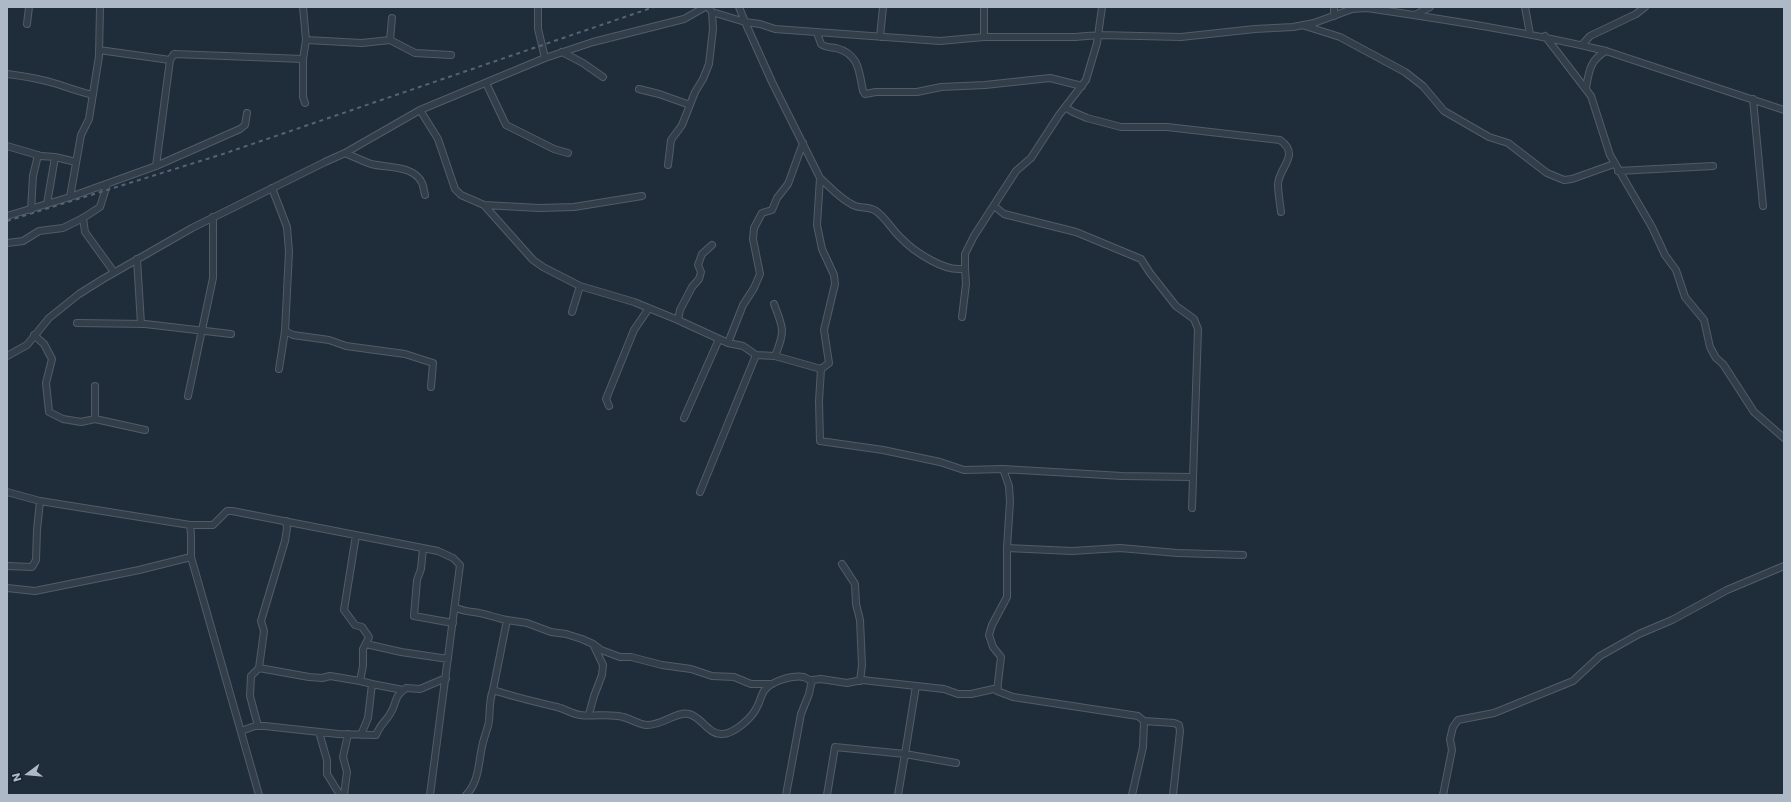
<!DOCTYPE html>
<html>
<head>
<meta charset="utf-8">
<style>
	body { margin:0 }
	#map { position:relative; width:1791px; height:802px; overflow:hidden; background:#1f2d3b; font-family:Poppins,sans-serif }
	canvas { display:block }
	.frame { position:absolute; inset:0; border:8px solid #aeb9c8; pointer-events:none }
	.north { position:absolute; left:8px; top:754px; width:40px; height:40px; -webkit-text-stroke:3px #192330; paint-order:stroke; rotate:254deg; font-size:11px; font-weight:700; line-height:16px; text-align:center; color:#aeb9c8 }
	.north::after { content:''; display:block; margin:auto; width:14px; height:18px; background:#aeb9c8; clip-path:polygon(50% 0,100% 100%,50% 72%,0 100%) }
</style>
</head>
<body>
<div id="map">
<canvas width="1791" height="802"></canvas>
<div class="frame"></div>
<div class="north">N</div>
</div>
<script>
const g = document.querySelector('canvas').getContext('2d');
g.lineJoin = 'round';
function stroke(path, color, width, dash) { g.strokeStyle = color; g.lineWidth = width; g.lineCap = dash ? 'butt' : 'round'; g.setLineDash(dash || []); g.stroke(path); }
const minor = new Path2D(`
	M303,7L306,40L303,59V97L305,103
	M538,7V29L545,58
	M708,7L712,12L745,22L772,82L820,178L817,225L822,249L834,275L835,284L824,330L829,363L821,369
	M739,7L745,22L760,24L775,29L940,41L984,37H1075L1099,35L1181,37L1255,29L1293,27L1314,23L1352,9L1367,8C1448,20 1527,32 1606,51L1784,110
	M984,7V37
	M1334,7V16
	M1525,7L1530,34
	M1415,15L1430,7
	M27,24L29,7
	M1302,25L1340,37L1405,72L1423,86L1444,111L1489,137L1508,143L1547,173L1564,180L1572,179L1614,164
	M817,33L821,44C826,48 830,47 836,48C859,54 859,71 863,91L865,94L876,92H917L941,87L985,85L1050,78L1082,86
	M1545,36L1591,96L1610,155L1652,227L1665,255L1676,270L1685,297L1704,320L1710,347L1716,358L1723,364L1754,412L1784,438
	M880,37L883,7
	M306,40L362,43L390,40L415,53L451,55
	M390,40L392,18
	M1582,45L1590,36L1636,14L1645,7
	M562,52L583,63L603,77
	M170,60L174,54L303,59
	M7,74C24,76 41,79 57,84C69,88 80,92 93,95
	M486,83L506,125L554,149L568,153
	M1586,88C1589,71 1590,60 1606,51
	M639,89L659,94L690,105
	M1753,99L1763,206
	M1065,107L1073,112L1087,118L1121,127H1167L1280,140C1301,155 1279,167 1278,184C1278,193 1280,203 1281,212
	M420,110L438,139L455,189L461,195L484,205L533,260L543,267L580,286L634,302L678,320L728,343L743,346L756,355L775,356L821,369L819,401L820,441L883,450L940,462L964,470L1003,469L1122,476L1192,477
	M7,146L41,156L55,157L76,162
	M345,153C354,157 363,161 371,164C387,168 414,165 422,183C424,187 424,192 425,195
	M668,165L671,140L682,125L695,92L703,79L709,64L713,29L712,12
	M156,166L240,129L245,125L247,113
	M1618,171L1713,166
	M820,178C830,187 840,199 853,205C860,209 869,206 876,211C886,218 892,230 901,238C913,251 947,274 965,268V254L974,236L1016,171L1031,158L1059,115L1086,80L1097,43L1102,7
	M272,188L287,227L289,252L285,331L293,335L329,340L346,346L405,354L433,363L431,387
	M70,197L81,135L89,119L99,56L100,7
	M47,204L55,157
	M484,205L539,208L574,207L642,196
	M994,206L1004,214L1076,232L1141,259L1150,273L1176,306L1194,319L1198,329L1192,508
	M31,210L33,176L38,155
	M7,216L70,197L156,166L170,60L99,50
	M83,218L85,232L114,272
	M7,243L23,241L39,231L63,228L83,218L100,207L107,185
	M137,259L141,324
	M774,304C784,329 785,332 775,356
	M572,312L580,286
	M962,317L966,284L965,268
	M678,320L680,310L692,287L699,279L701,272L698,265L702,254L712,245
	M77,323L145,324L231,334
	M34,335L44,344L52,359L46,383L49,412L63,419L81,422L95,419L145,430
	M728,343L743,305L754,288L760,274L753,239L754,228L762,213L772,210L777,198L788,184L803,143
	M7,356L27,345L49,318L79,294L103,279L192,228L325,162L345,153L420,110L545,58L593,42L684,19L705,7
	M279,369L285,331
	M188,396L213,278V217
	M609,406L606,399L634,330L649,308
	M684,418L719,339
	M95,419V386
	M1003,469L1009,486L1010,501L1007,548V597L992,625L989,635L993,647L1001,657L997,691L1013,697L1138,716L1144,721L1143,747L1132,795
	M7,492L40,501L190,525H213L227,511H232L438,551L453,558L460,565L430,795
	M700,492L756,355
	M190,525L191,534V557L259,795
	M356,535L344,610L355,625L362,627L369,637L363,649V666L360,681L372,684
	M423,548L421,569L417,580L414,616L453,623
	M1007,548L1072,551L1120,548L1177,553L1243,555
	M842,564L855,584L856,604L860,620L862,665L860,681
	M7,566L32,567L36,560L37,530L40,501
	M7,588L35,591L139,570L191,557
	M455,607C462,611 466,611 473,612C485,613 495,618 507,620L493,690C514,697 536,702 557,707C565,709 573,714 580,715C594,717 609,713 623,717C631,719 638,724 646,725C662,726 676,711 689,714C702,717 707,734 722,734C734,734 752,718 757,707C760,702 761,695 764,691C771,681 792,675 804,677C806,678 809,680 812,681
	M507,620L527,623L551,632L566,634L582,639L593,644L603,665L602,675L594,696L589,714
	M366,644L401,652L448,659
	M593,644L601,650L620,657H631L662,665L691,669L712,676L734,677L751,684H772
	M259,668L309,677L322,678L330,676L360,681
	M916,686L905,754L956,763
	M1144,721L1174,723L1179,725L1180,731L1173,795
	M258,726L250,696L251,676L259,668L264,631L261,621L285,541L287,528L286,521
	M241,731L255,726H265L338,734L376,735C380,725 385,722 390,714C398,702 392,698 406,688L420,689L446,678
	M319,732L327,760V774L340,795
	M361,735L368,718L372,684L403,690
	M344,795L347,772L343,757L348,734
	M466,795C481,780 478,757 484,739C486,732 488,728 489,721C490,711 489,700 493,690
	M786,795L801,714L809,694L812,680L821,679L847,683L862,680L944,689L958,694H971L998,688
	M827,795L835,747L905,754L898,795
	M1443,795L1452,750L1450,739L1453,727L1458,720L1494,713L1573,681L1600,656L1639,634L1672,620L1727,590L1784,566`);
stroke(minor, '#515c69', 8);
stroke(minor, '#333e4b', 6);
stroke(new Path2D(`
	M7,221L223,154L654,7`), '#556373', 2, [4, 4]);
</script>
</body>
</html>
